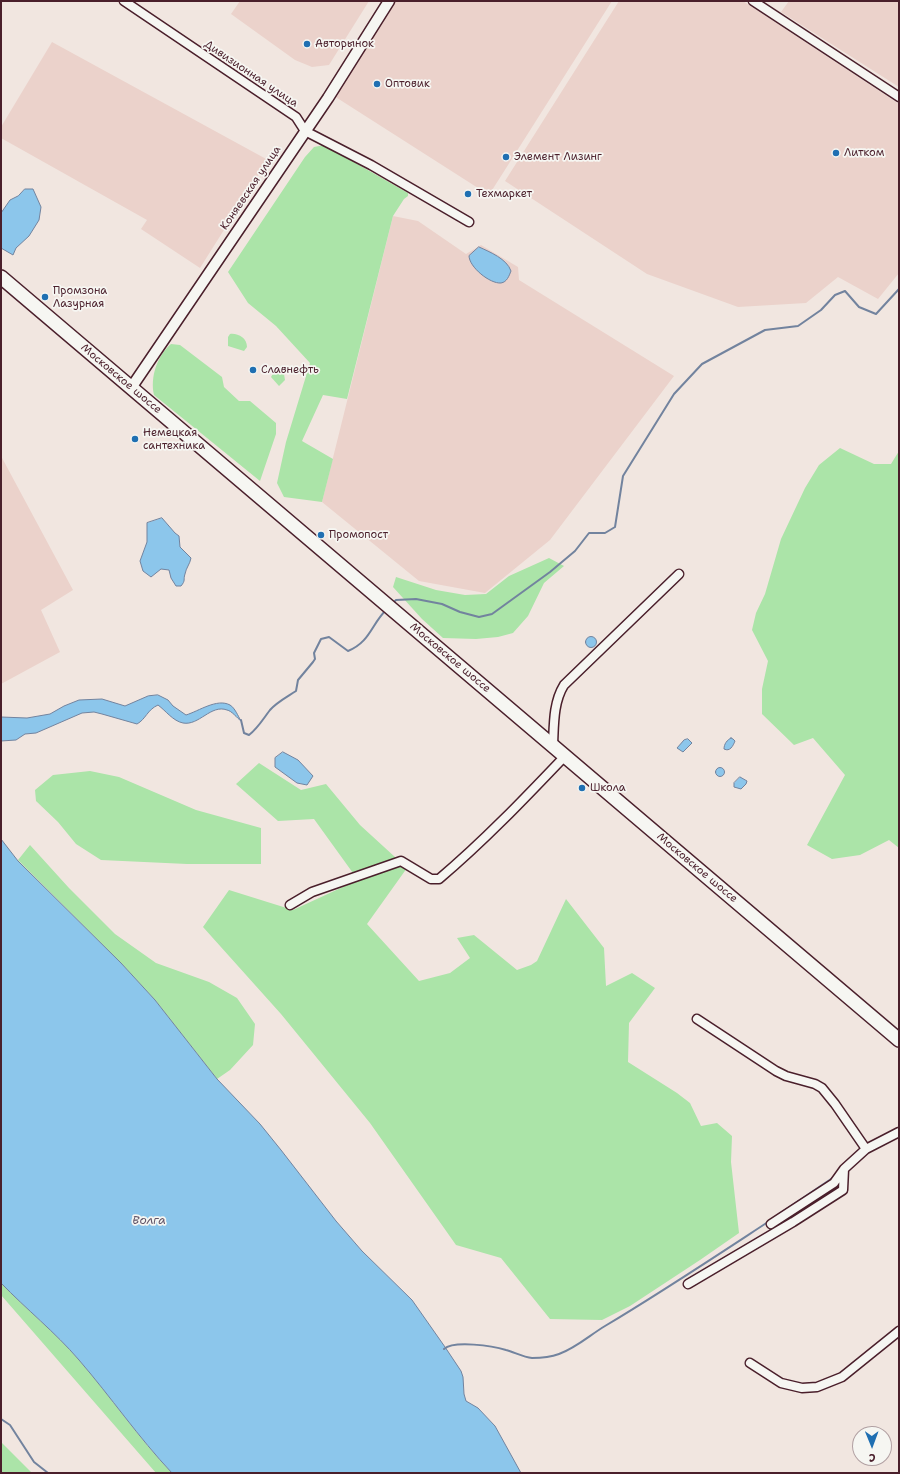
<!DOCTYPE html>
<html>
<head>
<meta charset="utf-8">
<style>
	body { margin:0 }
	#map { position:relative; width:900px; height:1474px; overflow:hidden; background:#f1e6e0; font-family:"Shantell Sans",sans-serif }
	canvas { display:block }
	.frame { position:absolute; inset:0; border:2px solid #4a1f2b; pointer-events:none }
	.north { position:absolute; left:852px; top:1426px; width:40px; height:40px; box-sizing:border-box; background:#f6f6f2; border:1px solid #b1a0a2; border-radius:50%; rotate:179deg; font-size:11px; font-weight:700; line-height:16px; text-align:center; color:#4a1f2b }
	.north::after { content:''; display:block; margin:auto; width:14px; height:18px; background:#1f6fb2; clip-path:polygon(50% 0,100% 100%,50% 72%,0 100%) }
</style>
</head>
<body>
<div id="map">
<canvas width="900" height="1474"></canvas>
<div class="frame"></div>
<div class="north">С</div>
</div>
<script>
const g = document.querySelector('canvas').getContext('2d');
g.lineJoin = 'round';
function paint(path, color) { g.fillStyle = color; g.fill(path, 'evenodd'); }
function stroke(path, color, width, dash) { g.strokeStyle = color; g.lineWidth = width; g.lineCap = dash ? 'butt' : 'round'; g.setLineDash(dash || []); g.stroke(path); }
function label(font, color, halo, rows, align = 'center') {
  g.font = font + ' "Shantell Sans",sans-serif'; g.lineWidth = 3.5; g.setLineDash([]); g.textBaseline = 'middle'; g.strokeStyle = halo; g.fillStyle = color; for (const [text, x, y, turn = 0] of rows) {
    g.save(); g.translate(x, y); g.rotate((+turn || 0) * Math.PI / 180); g.textAlign = isNaN(turn) ? turn : align; if (halo) g.strokeText(text, 0, 0); g.fillText(text, 0, 0); g.restore();
  }
}
paint(new Path2D(`
	M240,1H369L329,65L312,67L295,60L231,14Z
	M394,1H612L489,195L334,96Z
	M619,1H743L899,104V273L878,299L838,277L806,303L738,307L647,274L505,181Z
	M789,1H899V87L781,12Z
	M52,42L268,160L200,268L141,229L147,220L1,138V127Z
	M393,216L418,221L466,254L481,245L518,267L519,280L674,376L550,540L485,593L419,581L322,502Z
	M1,456L73,590L41,610L60,652L1,684Z`), '#ebd2cb');
paint(new Path2D(`
	M324,145L408,193V196L404,199L393,216L347,399L323,395L302,441L333,459L322,502L284,497L277,483L286,442L310,363L276,326L248,303L228,272L305,157L314,147Z
	M230,334C238,333 247,338 247,347L244,351L228,346V337Z
	M171,344L180,345L222,377L224,387L239,401H250L276,423V434L260,481L154,395C150,377 157,356 171,344Z
	M275,370H279L284,374L285,380L279,386L271,377Z
	M840,448L874,464H891L899,451V848L889,840L860,855L832,859L807,845L845,775L813,738L794,745L762,714V689L768,661L752,630L756,613L765,594L781,539L805,488L819,465Z
	M549,558L564,566L544,583L528,616L513,633L498,637L476,639L443,638L422,619L393,587L396,577L436,590L465,595L486,594L509,576Z
	M259,763L301,790L326,784L360,825L407,868L367,924L419,981L450,973L470,958L457,938L474,935L517,970L531,965L537,961L566,899L604,948L606,986L632,973L655,988L629,1023L628,1062L677,1093L690,1103L701,1126L717,1123L732,1136L731,1162L739,1233L700,1260L630,1306L602,1320L550,1319L501,1258L456,1245L370,1123L281,1014L203,927L229,890L293,910L358,880L314,819L278,821L236,784Z
	M90,771L119,777L196,810L261,828V864H187L101,860L76,844L58,822L36,801L35,790L53,775Z
	M30,845L69,888L115,934L156,963L209,982L237,998L255,1024L253,1045L230,1070L217,1079L155,1000L121,963L18,860Z
	M1,1283C26,1309 55,1332 79,1360C111,1397 138,1438 172,1473H156L1,1295Z
	M1,1442L32,1473H1Z`), '#abe4a8');
const water = new Path2D(`
	M25,189H33L41,207L39,220L29,236L16,248L13,255L1,248V213L10,200L18,196Z
	M479,247C490,252 507,259 511,271C509,276 507,282 501,283C490,284 469,267 469,256Z
	M162,518L175,533L179,536L180,547L191,558C190,564 186,568 185,574C183,580 186,580 181,586H176L171,578L169,570L161,569L151,577L143,571L140,561L147,542V523Z
	M585.5 642a5.5 5.5 0 1 1 11 0a5.5 5.5 0 1 1-11 0Z
	M158,695L168,700L173,706L186,715C199,711 217,698 230,705C235,708 238,716 241,721C237,718 232,711 227,710C211,704 199,726 183,723C173,721 166,711 158,705C147,710 146,719 137,724L102,714L94,712L82,713L36,733L25,734L16,740L1,741V717L27,718L50,714L64,706L79,700L102,699L125,706L148,696Z
	M731,738L733,739L735,741C733,746 730,752 724,749C724,744 727,740 731,738Z
	M688,739L692,743L683,752L677,748L684,740Z
	M283,752L298,760L313,776L307,785L297,783L275,767V758Z
	M715.5 772a4.5 4.5 0 1 1 9 0a4.5 4.5 0 1 1-9 0Z
	M740,777L747,781L746,784L741,789L734,787V783Z
	M1,839L18,861L121,963L155,1000L217,1079L260,1124L281,1150L336,1221L362,1251L412,1300L445,1347L461,1371L463,1377L464,1394L466,1401L478,1408L495,1426L521,1473H172C138,1437 111,1397 79,1360C55,1332 26,1309 1,1283Z`);
paint(water, '#8cc6eb');
stroke(water, '#72839e', 1);
stroke(new Path2D(`
	M392,604L396,600L416,599L442,604L460,612L479,617L492,614L550,572L575,551L589,533H605L615,527L623,476L674,394L702,364L765,330L798,326L821,310L835,295L845,291L859,307L876,314L899,289
	M241,720L244,733L249,735C258,728 263,719 270,710C277,702 287,697 296,691L298,680L313,662L315,659L314,653L321,639L329,637L348,651C370,642 371,625 386,610
	M779,1214L834,1177
	M444,1349C454,1340 493,1346 506,1350C514,1352 523,1357 532,1358C540,1358 551,1357 559,1354C576,1348 590,1335 605,1326C662,1292 716,1256 771,1220
	M1,1419L10,1425L34,1462L48,1473`), '#72839e', 2);
const minor = new Path2D(`
	M124,1L296,117L305,131L371,165L469,222
	M753,1L899,97
	M553,745C554,725 553,703 564,685L679,574
	M290,905L312,892L401,861L431,879H439C484,841 524,799 565,756
	M697,1019L776,1071L786,1076L815,1084L822,1088L835,1104L866,1149
	M771,1224L834,1183L844,1169
	M688,1284L793,1222L843,1190L844,1169L866,1149L899,1132
	M750,1363L781,1383L802,1388L817,1387L842,1377L899,1331`);
const tertiary = new Path2D(`
	M131,388L328,98L389,1`);
const primary = new Path2D(`
	M1,277L899,1040`);
stroke(minor, '#4a1f2b', 11);
stroke(tertiary, '#4a1f2b', 13);
stroke(primary, '#4a1f2b', 16);
stroke(minor, '#f6f6f2', 8);
stroke(tertiary, '#f6f6f2', 10);
stroke(primary, '#f6f6f2', 13);
for (const [x, y, r, color] of [
	[307,44,4,"#1f6fb2"],
	[377,84,4,"#1f6fb2"],
	[836,153,4,"#1f6fb2"],
	[506,157,4,"#1f6fb2"],
	[468,194,4,"#1f6fb2"],
	[45,297,4,"#1f6fb2"],
	[253,370,4,"#1f6fb2"],
	[135,439,4,"#1f6fb2"],
	[321,535,4,"#1f6fb2"],
	[582,788,4,"#1f6fb2"]
]) { const dot = new Path2D(); dot.arc(x, y, r, 0, 2 * Math.PI); g.fillStyle = color; g.fill(dot); stroke(dot, '#f6f6f2', 1.5); }
label('11px', '#4a1f2b', '#f6f6f2', [
	["Авторынок",315,44],
	["Оптовик",385,84],
	["Литком",844,153],
	["Элемент Лизинг",514,157],
	["Техмаркет",476,194],
	["Промзона",53,291],
	["Лазурная",53,304],
	["Славнефть",261,370],
	["Немецкая",143,433],
	["сантехника",143,446],
	["Промопост",329,535],
	["Школа",590,788]
], 'left');
label('11px', '#4a1f2b', '#f6f6f2', [
	["Дивизионная улица",251,74,34],
	["Коняевская улица",251,188,-56],
	["Московское шоссе",121,379,40],
	["Московское шоссе",450,658,40],
	["Московское шоссе",697,868,40]
]);
label('italic 12px', '#5e5165', '#f6f6f2', [
	["Волга",149,1221]
]);
</script>
</body>
</html>
